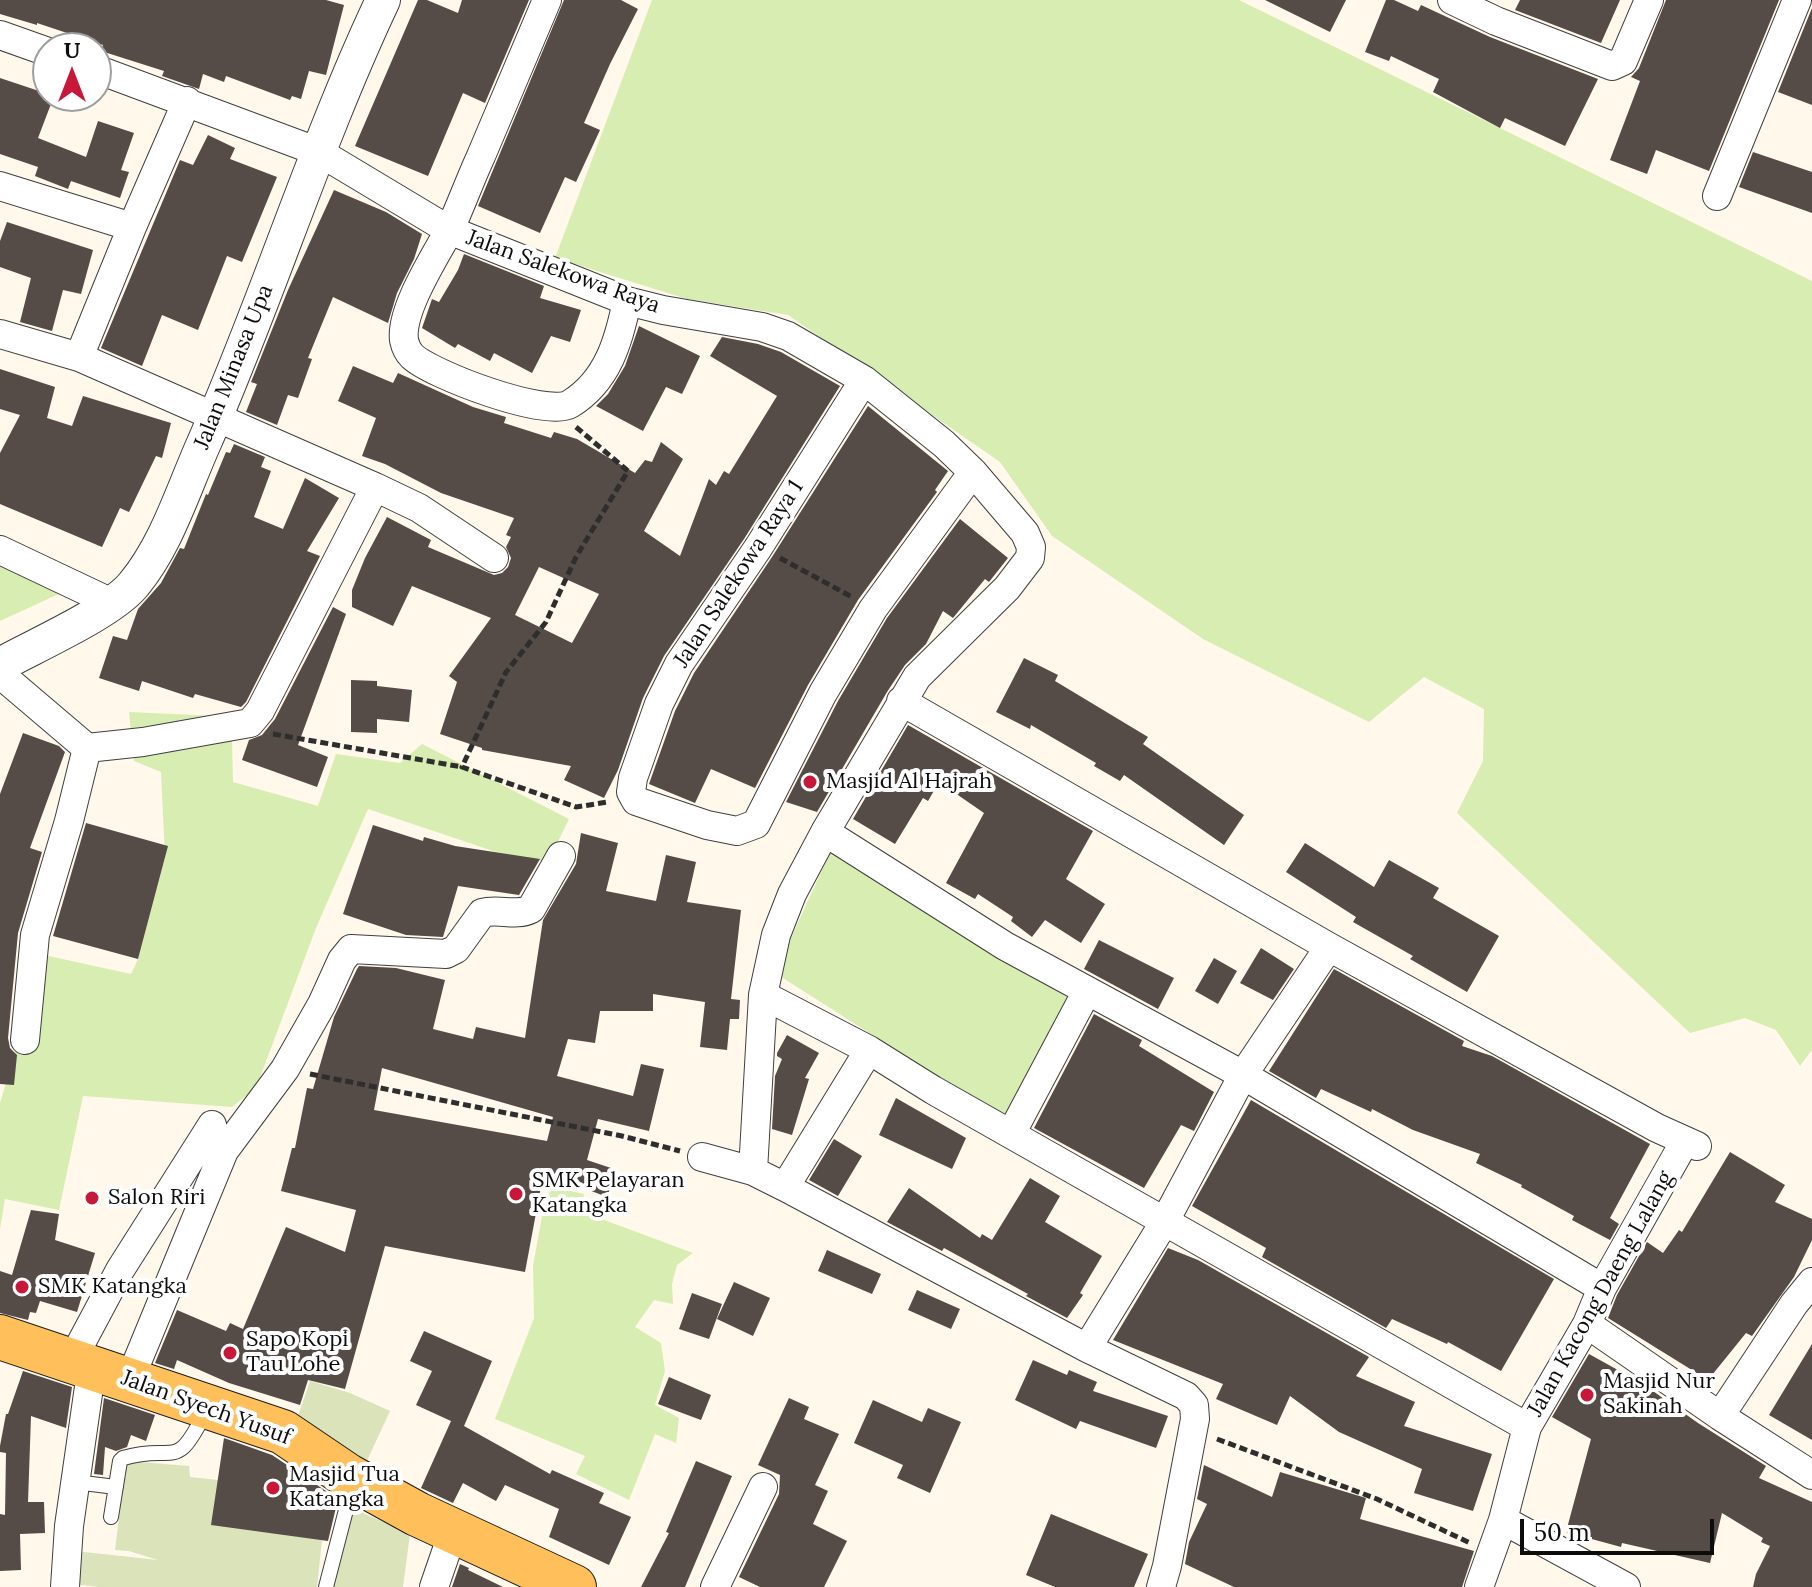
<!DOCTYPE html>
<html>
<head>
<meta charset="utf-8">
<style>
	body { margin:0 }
	#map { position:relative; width:1812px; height:1587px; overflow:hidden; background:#fff8eb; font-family:Lora,serif }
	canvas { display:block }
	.north { position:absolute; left:32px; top:32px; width:80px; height:80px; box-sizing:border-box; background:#fff; border:2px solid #9e9e9e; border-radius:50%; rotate:0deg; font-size:22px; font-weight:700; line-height:32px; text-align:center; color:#0c0c0c }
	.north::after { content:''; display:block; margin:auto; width:28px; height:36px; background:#c81839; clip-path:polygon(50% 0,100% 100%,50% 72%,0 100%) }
	.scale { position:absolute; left:1520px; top:1519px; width:194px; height:36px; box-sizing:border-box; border:4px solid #0c0c0c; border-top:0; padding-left:10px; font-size:24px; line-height:28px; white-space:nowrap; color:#0c0c0c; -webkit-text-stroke:6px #fff; paint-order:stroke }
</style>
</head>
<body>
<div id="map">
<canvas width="1812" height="1587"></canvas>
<div class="north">U</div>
<div class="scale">50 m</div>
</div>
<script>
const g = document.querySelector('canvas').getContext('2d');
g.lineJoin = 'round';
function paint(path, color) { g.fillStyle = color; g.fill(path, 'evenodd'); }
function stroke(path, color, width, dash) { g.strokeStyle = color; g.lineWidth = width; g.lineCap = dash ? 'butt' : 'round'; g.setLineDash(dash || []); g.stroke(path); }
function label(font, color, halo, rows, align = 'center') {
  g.font = font + ' Lora,serif'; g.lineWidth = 8; g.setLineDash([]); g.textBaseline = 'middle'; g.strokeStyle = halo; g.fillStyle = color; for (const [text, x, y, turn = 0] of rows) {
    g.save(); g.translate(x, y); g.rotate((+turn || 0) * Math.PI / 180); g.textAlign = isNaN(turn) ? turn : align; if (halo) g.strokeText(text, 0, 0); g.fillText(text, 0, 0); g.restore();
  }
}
paint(new Path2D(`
	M652,0H1239L1812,281V1050L1800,1066L1776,1030L1745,1018L1690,1033L1457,813L1483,761L1484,709L1424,677L1369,722L1203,639L1052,536L1000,462L788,315L687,299L555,258Z
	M0,559L63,592L0,621Z
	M129,712L217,716L232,740L233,782L318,806L336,754L400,763L422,744L569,819L548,862L496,852L368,809L316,928L256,1088L232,1107L83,1096L59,1210L5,1199L0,1229V1103L44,955L131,974L138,959L165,858L161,772L134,761Z
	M833,846L1073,1001L1011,1123L775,973Z
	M556,1188L584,1194L580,1211L693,1253L677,1265L672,1284L673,1304L654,1300L635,1327L661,1343L665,1371L655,1405L679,1418L676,1443L655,1434L629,1500L576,1474L585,1456L495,1419L534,1318L533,1265L546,1195Z`), '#d8edb1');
paint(new Path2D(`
	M310,1381L350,1393L390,1411L365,1465L296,1422Z
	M126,1461L189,1466L190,1477L218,1480L267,1532L322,1540L317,1587H99L74,1584L75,1551L158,1560L129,1551L115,1550Z
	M350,1507L410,1534L403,1587H332Z`), '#dbe3ba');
paint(new Path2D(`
	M0,0H326L344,5L326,75L309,71L301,99L292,96L290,100L226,76L224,82L203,74L199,89L162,76L164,71L101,51L103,45L37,23V25L0,14Z
	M418,0H427L458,13L462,0H529L485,103L463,93L428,176L355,146Z
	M564,0H621L638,9L610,64L584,123L600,130L576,182L565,177L540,233L478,206Z
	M1265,0H1346L1330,32Z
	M1386,0H1394L1418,11L1421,5L1490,37L1598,79L1565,146L1505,118L1500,128L1433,92L1439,79L1391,56L1389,61L1365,52Z
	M1520,0H1620L1601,43L1515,10Z
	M1666,0H1779L1709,171L1656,150L1647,174L1610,160L1640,81L1631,77L1639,68Z
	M1812,8V105L1778,92Z
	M0,78L54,96L38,138L86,157L98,121L134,133L121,170L129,172L120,198L71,181L68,189L35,176L38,167L0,154Z
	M208,135L235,148L230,159L277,177L242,262L227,256L198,330L162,315L142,366L101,348L180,160L193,165Z
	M1753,152L1812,172V213L1739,187Z
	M334,190L386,212L422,234L414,259L397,293L388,323L333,297L308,358L312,359L298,398L288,395L277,425L246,412L257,384L251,382L288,290Z
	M7,222L93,250L81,294L63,290L52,331L20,322L31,278L0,267V241Z
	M464,254L544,286L540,298L581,310L570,342L551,336L532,373L494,353L490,361L458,344L455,348L422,328L432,299L439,302L458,270Z
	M639,326L700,356L682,394L666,387L643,431L596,406L608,394L625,366Z
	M722,337L758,344L781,352L840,386L744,539L664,656L643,698L618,770L604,798L564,780L571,766L482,750V748L440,734L457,682L449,676L491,618L412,586L393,626L352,607V590L365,558L387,517L431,540L428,547L494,575L502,573L508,567L511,558L506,547L511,537L506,535L514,518L441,493L385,464L362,456L376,418L338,401L353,366L393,383L398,373L473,407L506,417L504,423L551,438L554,432L577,439L635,473L645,460L652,462L661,442L683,459L644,531L680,556L709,479L716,485L724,471L729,474L777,396L710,356ZM539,567L599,594L572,643L515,615Z
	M0,369L55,387L47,418L72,426L83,396L171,423L162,458L156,456L129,512L120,508L102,547L0,504V453L20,415L0,409Z
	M868,406L948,471L935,490L937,492L858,600L808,685L755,788L711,769L695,803L649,784L675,711L694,673L772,557Z
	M234,444L265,457L261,467L271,471L254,517L283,529L305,478L339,498L307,551L320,556L318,560L246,702L241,707L195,694L193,698L142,681L139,691L99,678L113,636L127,640L138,609L161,583L180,548L184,549L206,494L208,495L226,452L230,453Z
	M960,519L1008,558L989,582L985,579L953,618L943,611L926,644L905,665L887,692L817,812L786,802L838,701L887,618Z
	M333,607L346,614L298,745L328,757L317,787L242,760L249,740L262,735L275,719Z
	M1024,658L1058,675L1055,681L1148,737L1143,744L1244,815L1224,845L1124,775L1120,781L1094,766L1096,763L1031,725L1030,729L996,712Z
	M351,680L377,681V686L412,690L409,722L377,719V733L351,732Z
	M908,725L1093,831L1066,879L1105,904L1081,943L1045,920L1032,937L1011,921L1013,917L978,894L975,899L946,883L984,813L939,782L928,801L923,798L895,844L853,819Z
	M23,733L59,746L65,752L30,848L42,852L18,933L8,1038L10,1048L17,1055L14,1085L0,1084V794Z
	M86,823L168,846L138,959L53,936Z
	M373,825L423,841L424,837L455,846L540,859L519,895L458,886L443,937L406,935L343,914Z
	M581,833L618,843L606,891L656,901L666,855L696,862L687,902L741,910L731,999L740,1000L739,1019H730L727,1050L700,1047L705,1002L653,994V1011H600L595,1043L568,1039L557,1076L633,1096L641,1064L664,1069L649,1131L598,1119L587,1160L617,1170L607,1197L581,1187L580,1191L542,1181L525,1272L385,1246L345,1389L308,1380L300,1405L229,1383L177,1360L174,1369L155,1363L177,1310L226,1331L230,1323L243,1329L286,1227L345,1252L356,1210L281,1191L292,1148H295L307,1088L313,1089L334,1017L357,969L359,966L396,968L445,980L433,1029L473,1039L476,1027L525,1038L543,920L576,864ZM382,1068L553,1117L547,1141L374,1110Z
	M1305,843L1374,887L1389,860L1439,888L1433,898L1499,936L1467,992L1410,959L1413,956L1353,922L1356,917L1286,872Z
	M1099,940L1174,978L1158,1009L1084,969Z
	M1261,948L1294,969L1273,1000L1240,983Z
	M1214,958L1237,971L1218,1004L1195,991Z
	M1334,969L1464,1041L1462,1046L1492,1056L1650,1144L1610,1218L1619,1224L1610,1240L1572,1220L1574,1216L1521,1187L1522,1185L1476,1163L1480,1154L1413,1130L1372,1109L1371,1112L1321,1089L1316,1098L1269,1071Z
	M1094,1014L1142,1040L1139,1046L1214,1092L1194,1131L1181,1125L1144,1188L1034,1128Z
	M787,1035L819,1053L805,1078L809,1079L792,1135L772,1129L775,1076L782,1059L777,1056V1053Z
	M896,1098L966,1138L952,1169L879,1135Z
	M1251,1100L1554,1279L1501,1371L1448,1342L1447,1344L1392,1319L1386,1328L1262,1257L1266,1248L1192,1206Z
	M834,1139L862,1156L838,1196L809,1180Z
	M1730,1152L1785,1185L1775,1202L1812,1219V1240L1794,1277L1752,1336L1746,1333L1708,1380L1608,1318L1617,1295L1647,1242L1663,1253L1679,1230L1682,1232Z
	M1030,1178L1060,1196L1045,1222L1102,1256L1080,1293L1083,1295L1067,1318L1026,1296L1028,1294L944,1248L942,1251L887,1222L909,1188L980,1238L982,1234L992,1240Z
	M31,1210L59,1214L55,1240L95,1253L77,1312L40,1301L36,1313L30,1312L28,1320L0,1313V1271L12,1275Z
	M1168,1248L1198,1260L1369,1357L1356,1376L1415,1402L1404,1426L1492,1454L1473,1511L1414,1493L1422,1469L1339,1432L1290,1396L1277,1425L1216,1399L1223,1384L1113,1340Z
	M827,1250L881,1274L872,1294L818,1271Z
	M734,1282L770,1298L753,1336L717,1319Z
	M917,1290L960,1309L951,1329L908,1310Z
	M692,1293L722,1304L709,1339L679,1329Z
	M424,1331L492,1361L464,1426L550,1474L552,1470L604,1493L599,1503L631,1517L609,1565L549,1537L559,1509L505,1485L496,1501L463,1483L453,1503L421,1488L451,1421L416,1405L432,1371L410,1361Z
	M1812,1344V1440L1769,1415Z
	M1589,1354L1643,1384L1698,1423L1766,1466L1759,1478L1812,1502V1587H1753L1756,1574L1770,1546L1761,1542L1763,1538L1722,1513L1710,1563L1622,1543L1621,1547L1566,1532L1591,1439L1552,1417Z
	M1033,1360L1067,1375L1069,1370L1097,1382L1093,1391L1168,1416L1156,1448L1080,1421L1076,1429L1015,1400Z
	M23,1371L72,1387L66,1428L31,1416L28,1502H44L45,1533L20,1534L21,1570L0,1571V1514L5,1515L6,1453L0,1452V1446L6,1414H8Z
	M669,1377L711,1395L701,1420L658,1404Z
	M104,1398L155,1415L146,1441L131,1435L127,1447L116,1451L105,1447L103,1475L94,1474Z
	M789,1398L809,1407L804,1419L839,1434L815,1485L828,1491L813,1524L847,1541L824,1587H760L739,1577L779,1494L780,1475L758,1465Z
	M873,1400L922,1422L928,1408L961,1422L930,1493L897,1478L903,1465L854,1443Z
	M224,1438L272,1455L338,1499L328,1541L211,1525Z
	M696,1461L732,1476L685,1587H641L669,1533L666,1532Z
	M1204,1465L1272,1497L1280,1472L1366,1498L1360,1519L1474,1551L1462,1587H1234L1185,1564L1189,1542L1207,1504L1197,1499Z
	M1051,1514L1148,1554L1134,1587H1055L1026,1575Z
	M460,1564L469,1568L468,1570L503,1587H452Z`), '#554b47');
const service = new Path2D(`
	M75,1482L116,1487
	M111,1517L120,1461L123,1458C177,1442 174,1475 206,1411
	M326,1587L353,1483`);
const minor = new Path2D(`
	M547,0C525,52 503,104 481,156C470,180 461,205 450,229C436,255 400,310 404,340C405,345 408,352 412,356C432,375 547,418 570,404C608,381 619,340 627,301
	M1452,0L1496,21L1612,66L1623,61L1649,0
	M0,35L48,52
	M96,69L319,152L449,230L627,301L663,310L762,327L788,336L864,380L944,444L973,472L1025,533L1031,547L1030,558L1007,588L917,677L825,832
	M187,101L132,227L79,357L375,487L419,508L494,558
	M0,186L132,227
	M1717,196L1797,0
	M0,334L79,357
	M864,380L758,548L679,664L659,704L633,778L631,792L636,801L707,825L737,831L756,824L823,693L873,609L973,472
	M0,550L112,603
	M0,674L87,748L69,821L35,935L25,1040
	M901,701L1329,947L1657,1128L1697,1146
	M87,748L143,742L250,723L260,711L375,487
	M1011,1134L1087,991
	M702,1157L753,1171L785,1187L1087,1348L1165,1221L1243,1075L1329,947
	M753,1171L763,995
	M785,1187L869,1050
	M1587,1324L1720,1416L1812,1475
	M1087,1348L1186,1396L1194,1405L1195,1419L1167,1566L1161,1587
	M72,1360L120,1270L212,1125
	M130,1379L224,1151L285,1069L322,1004L342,960L351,949L446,954L456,949L482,913C499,908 515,917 531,909L561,856
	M1720,1416L1794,1304L1812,1282
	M1527,1427L933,1090L869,1050L763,995L776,935L792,894L825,832L1005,946L1243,1075L1602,1288
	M1503,1520L1626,1587
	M65,1587L69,1526L92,1366
	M434,1587L454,1529
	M715,1587L763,1487
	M1479,1587L1503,1520L1527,1427L1587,1324L1602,1288L1685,1141`);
const tertiary = new Path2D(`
	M0,665C34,646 112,612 134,584C167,544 183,490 204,443C268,298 315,144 383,0`);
const primary = new Path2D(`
	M0,1337L283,1432L348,1476L417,1514L574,1587`);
stroke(service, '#3f3f3f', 16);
stroke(minor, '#3f3f3f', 30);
stroke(tertiary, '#3f3f3f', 36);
stroke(primary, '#1d1d1d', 46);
stroke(new Path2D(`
	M576,427L628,471L576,557L546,622L506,672L462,767L576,807L608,802
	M780,558L852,597
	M273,734L462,767
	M310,1074L622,1136L680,1151
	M1217,1439L1377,1499L1470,1543`), '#2e2e2e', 5, [8, 4]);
stroke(service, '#fff', 14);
stroke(minor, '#fff', 28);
stroke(tertiary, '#fff', 34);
stroke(primary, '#ffc05b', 44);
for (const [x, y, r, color] of [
	[810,782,8,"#c81839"],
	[516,1194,8,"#c81839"],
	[92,1198,8,"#c81839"],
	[22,1287,8,"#c81839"],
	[230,1353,8,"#c81839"],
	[1587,1395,8,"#c81839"],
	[273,1488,8,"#c81839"]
]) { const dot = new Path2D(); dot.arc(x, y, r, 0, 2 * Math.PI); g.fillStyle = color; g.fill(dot); stroke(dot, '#fff', 3); }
label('22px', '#0c0c0c', '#fff', [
	["Jalan Salekowa Raya",563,272,20],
	["Jalan Minasa Upa",234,367,-68],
	["Jalan Salekowa Raya 1",739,574,-57],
	["Jalan Kacong Daeng Lalang",1601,1294,-61],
	["Jalan Syech Yusuf",206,1408,20]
]);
label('22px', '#0c0c0c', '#fff', [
	["Masjid Al Hajrah",826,782],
	["SMK Pelayaran",532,1181],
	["Katangka",532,1206],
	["Salon Riri",108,1198],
	["SMK Katangka",38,1287],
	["Sapo Kopi",246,1340],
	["Tau Lohe",246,1365],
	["Masjid Nur",1603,1382],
	["Sakinah",1603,1407],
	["Masjid Tua",289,1475],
	["Katangka",289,1500]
], 'left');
</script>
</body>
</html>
